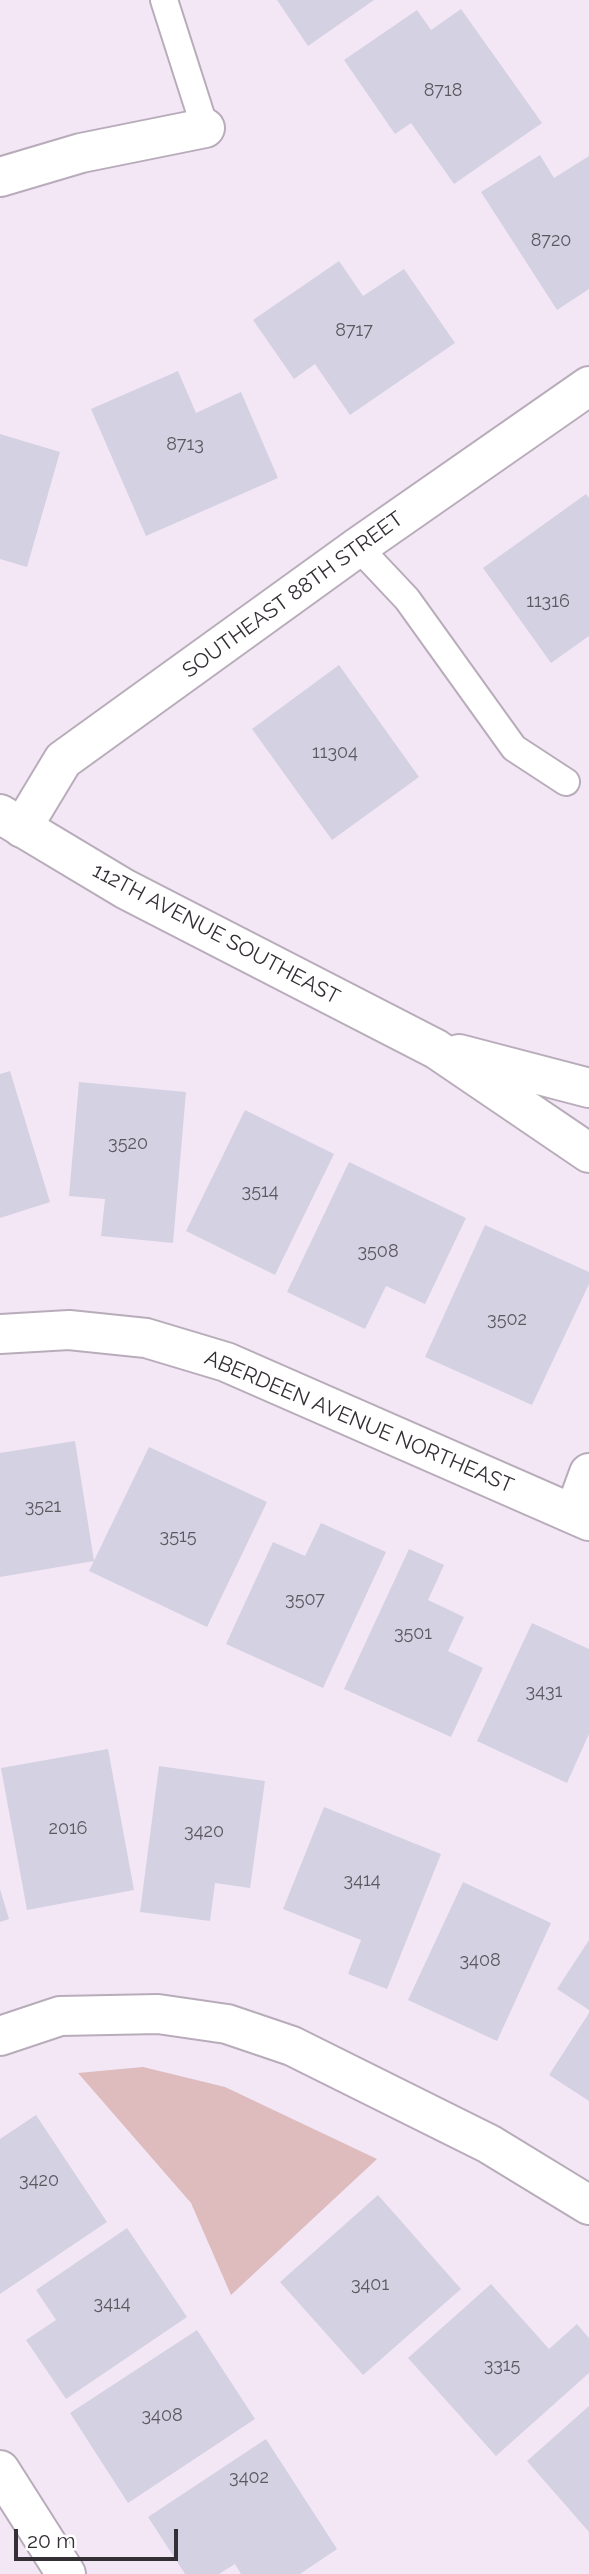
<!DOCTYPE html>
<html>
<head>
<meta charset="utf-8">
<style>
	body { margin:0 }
	#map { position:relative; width:589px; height:2574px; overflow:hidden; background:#f3e7f6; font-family:Raleway,sans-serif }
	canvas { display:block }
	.scale { position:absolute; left:14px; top:2529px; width:164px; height:32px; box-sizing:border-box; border:4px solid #342f35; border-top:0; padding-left:9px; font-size:21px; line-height:24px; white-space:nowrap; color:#342f35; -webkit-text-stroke:5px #fff; paint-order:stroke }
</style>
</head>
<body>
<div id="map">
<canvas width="589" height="2574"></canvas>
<div class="scale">20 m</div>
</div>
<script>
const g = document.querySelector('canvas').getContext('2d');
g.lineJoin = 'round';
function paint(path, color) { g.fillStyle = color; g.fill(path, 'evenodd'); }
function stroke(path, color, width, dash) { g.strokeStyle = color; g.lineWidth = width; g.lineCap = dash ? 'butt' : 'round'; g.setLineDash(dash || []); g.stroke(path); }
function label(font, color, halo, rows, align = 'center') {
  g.font = font + ' Raleway,sans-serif'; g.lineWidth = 5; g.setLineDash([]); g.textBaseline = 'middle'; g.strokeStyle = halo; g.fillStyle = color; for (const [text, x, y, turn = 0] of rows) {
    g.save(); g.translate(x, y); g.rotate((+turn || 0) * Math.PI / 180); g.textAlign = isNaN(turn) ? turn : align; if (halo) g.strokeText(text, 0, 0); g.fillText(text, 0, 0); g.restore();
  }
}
paint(new Path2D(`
	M143,2067L225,2087L377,2159L231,2295L191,2203L78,2073Z`), '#debbbd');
paint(new Path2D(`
	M277,0H374L308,46Z
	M461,9L542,123L454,184L411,123L395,134L344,60L417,10L431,30Z
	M540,155L554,178L589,156V289L557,310L481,192Z
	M339,261L363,296L404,269L455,343L350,415L315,364L294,379L253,320Z
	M178,371L196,413L241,392L278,478L146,536L91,409Z
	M0,434L60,452L27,567L0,559Z
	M586,494L589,498V636L551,663L483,568Z
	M339,665L419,777L332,840L252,729Z
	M10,1071L50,1202L0,1218V1074Z
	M79,1082L186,1092L173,1243L101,1236L105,1199L69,1196Z
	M245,1110L334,1154L275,1275L186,1231Z
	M349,1162L466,1218L425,1304L386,1286L365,1329L287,1292Z
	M485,1225L589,1272V1284L532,1405L425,1357Z
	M75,1441L94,1561L0,1577V1453Z
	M149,1447L267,1502L207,1627L89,1571Z
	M321,1523L386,1552L323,1688L226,1644L273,1542L305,1556Z
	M409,1549L444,1565L428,1600L464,1617L448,1651L483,1668L451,1737L344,1689Z
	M532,1623L589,1649V1734L567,1783L477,1741Z
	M108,1749L134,1890L27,1910L1,1768Z
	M159,1766L265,1781L250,1888L215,1883L210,1921L140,1912Z
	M324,1807L441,1854L387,1989L348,1974L361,1940L283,1909Z
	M463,1882L551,1923L497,2041L408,2000Z
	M0,1889L9,1919L0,1922Z
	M589,1940V2010L557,1989Z
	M589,2013V2101L549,2075Z
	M36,2115L107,2222L0,2294V2139Z
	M378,2195L461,2289L363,2375L280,2282Z
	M127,2228L187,2317L66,2399L26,2340L56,2320L36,2290Z
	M491,2284L549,2349L577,2324L589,2338V2373L496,2456L408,2358Z
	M197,2330L255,2419L128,2503L70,2413Z
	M589,2406V2532L527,2461Z
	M266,2439L337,2549L300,2574H241L235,2564L219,2574H185L148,2517Z`), '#d4d1e2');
const lane = new Path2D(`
	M164,0L205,128
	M358,547L407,599L514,748L566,782`);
const street = new Path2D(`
	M0,177L81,153L205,128
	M22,828L63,760L358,547L589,386
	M0,1334L69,1330L146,1338L226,1362L589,1521
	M574,1514L589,1473
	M0,2036L60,2016L158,2014L227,2024L292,2046L489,2144L589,2205
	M0,2470L66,2574`);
const secondary = new Path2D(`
	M0,814L125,889L436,1049L589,1153
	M459,1054L589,1088`);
stroke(lane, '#b8acba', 30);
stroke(street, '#b8acba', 42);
stroke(secondary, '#b8acba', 42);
stroke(lane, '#fff', 26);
stroke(street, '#fff', 38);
stroke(secondary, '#fff', 38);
label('18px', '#5c5860', null, [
	["8718",443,91],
	["8720",551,241],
	["8717",354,331],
	["8713",185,445],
	["11316",548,602],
	["11304",335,753],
	["3520",128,1144],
	["3514",260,1192],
	["3508",378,1252],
	["3502",507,1320],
	["3521",43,1507],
	["3515",178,1537],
	["3507",305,1600],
	["3501",413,1634],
	["3431",544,1692],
	["2016",68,1829],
	["3420",204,1832],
	["3414",362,1881],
	["3408",480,1961],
	["3420",39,2181],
	["3401",370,2285],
	["3414",112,2304],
	["3315",502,2366],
	["3408",162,2416],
	["3402",249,2478]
]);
label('21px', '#342f35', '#fff', [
	["SOUTHEAST 88TH STREET",293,595,-36],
	["112TH AVENUE SOUTHEAST",216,934,28],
	["ABERDEEN AVENUE NORTHEAST",359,1422,23]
]);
</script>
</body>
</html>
